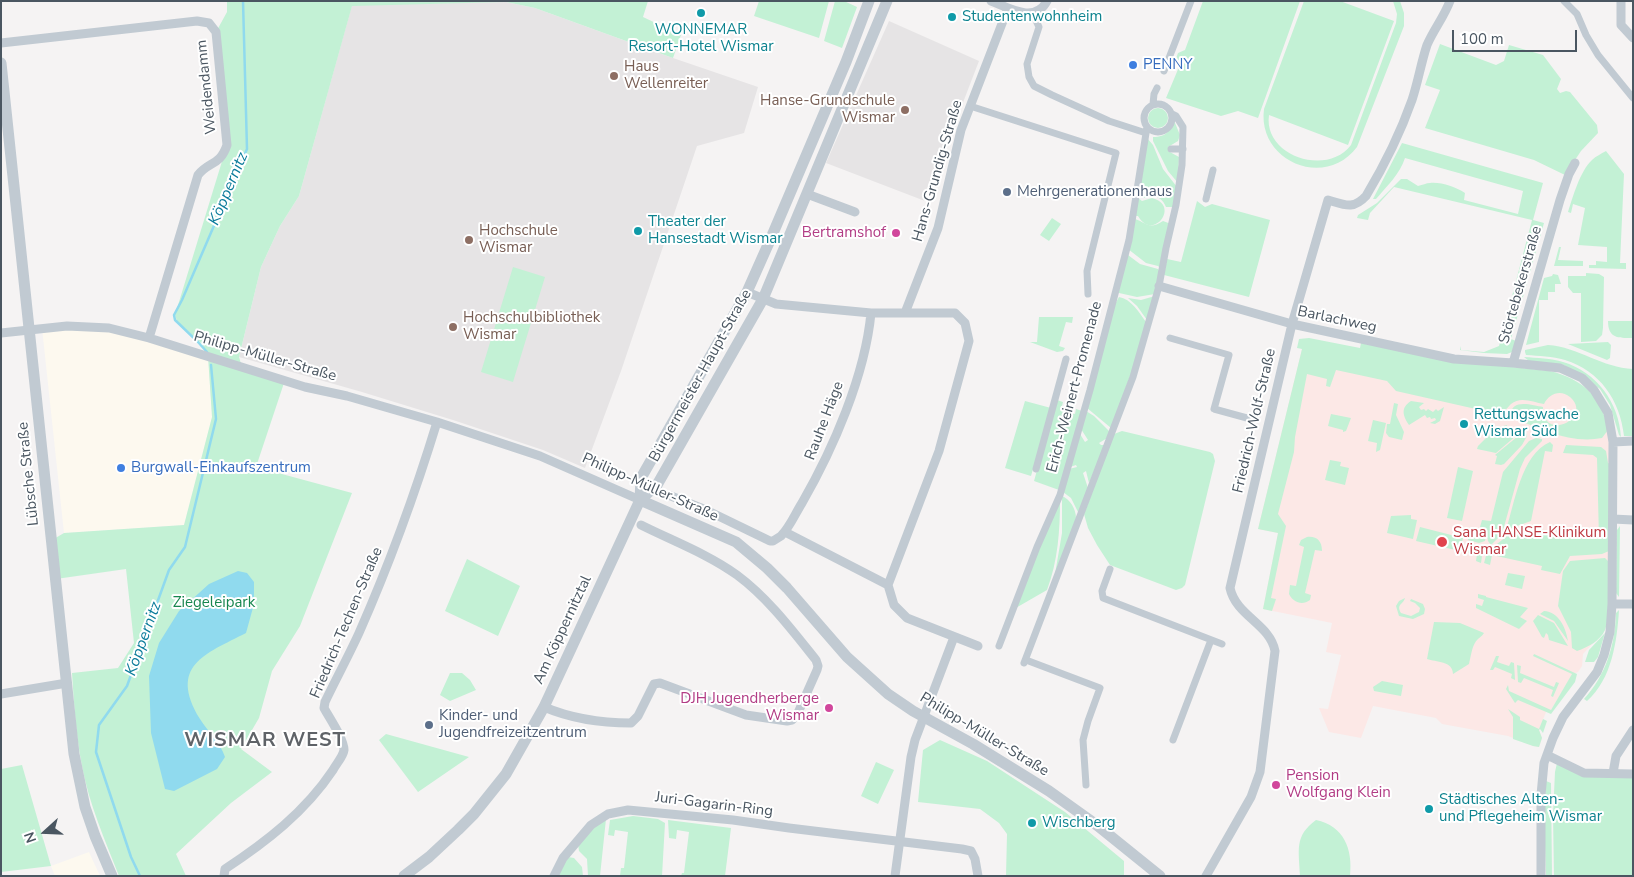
<!DOCTYPE html>
<html>
<head>
<meta charset="utf-8">
<style>
	body { margin:0 }
	#map { position:relative; width:1634px; height:877px; overflow:hidden; background:#f5f3f3; font-family:"Nunito Sans",sans-serif }
	canvas { display:block }
	.frame { position:absolute; inset:0; border:2px solid #4a5661; pointer-events:none }
	.north { position:absolute; left:20px; top:807px; width:50px; height:50px; -webkit-text-stroke:4px #fff; paint-order:stroke; rotate:250deg; font-size:14px; font-weight:700; line-height:20px; text-align:center; color:#4a5661 }
	.north::after { content:''; display:block; margin:auto; width:18px; height:22px; background:#4a5661; clip-path:polygon(50% 0,100% 100%,50% 72%,0 100%) }
	.scale { position:absolute; left:1452px; top:30px; width:125px; height:22px; box-sizing:border-box; border:2px solid #4a5661; border-top:0; padding-left:6px; font-size:15px; line-height:18px; white-space:nowrap; color:#4a5661; -webkit-text-stroke:4px #fff; paint-order:stroke }
</style>
</head>
<body>
<div id="map">
<canvas width="1634" height="877"></canvas>
<div class="frame"></div>
<div class="north">N</div>
<div class="scale">100 m</div>
</div>
<script>
const g = document.querySelector('canvas').getContext('2d');
g.lineJoin = 'round';
function paint(path, color) { g.fillStyle = color; g.fill(path, 'evenodd'); }
function stroke(path, color, width, dash) { g.strokeStyle = color; g.lineWidth = width; g.lineCap = dash ? 'butt' : 'round'; g.setLineDash(dash || []); g.stroke(path); }
function label(font, color, halo, rows, align = 'center') {
  g.font = font + ' "Nunito Sans",sans-serif'; g.lineWidth = 4; g.setLineDash([]); g.textBaseline = 'middle'; g.strokeStyle = halo; g.fillStyle = color; for (const [text, x, y, turn = 0] of rows) {
    g.save(); g.translate(x, y); g.rotate((+turn || 0) * Math.PI / 180); g.textAlign = isNaN(turn) ? turn : align; if (halo) g.strokeText(text, 0, 0); g.fillText(text, 0, 0); g.restore();
  }
}
paint(new Path2D(`
	M42,328H109L208,356L212,417L184,525L64,533Z
	M89,852L100,876H55L51,866Z`), '#fdf9ef');
paint(new Path2D(`
	M506,2L535,8L673,58L758,87L744,133L697,146L621,371L585,468L543,450L453,420L362,392L239,357L261,267L280,226L299,196L352,5Z
	M889,21L979,61L925,201L826,163Z`), '#e6e4e5');
paint(new Path2D(`
	M1302,349L1554,382L1606,420L1610,451L1609,551L1605,630L1583,654L1582,666L1578,672L1573,674L1551,710L1546,712L1539,730L1542,738L1539,747L1533,746L1508,736L1442,724L1436,718L1373,706L1361,738L1329,732L1319,708L1328,709L1341,655L1326,652L1332,623L1263,609L1278,533L1258,529Z`), '#fce8e6');
paint(new Path2D(`
	M227,1H648L643,17L681,35L673,58L535,8L506,2L352,6L299,196L280,226L261,267L239,357L242,367L285,380L256,467L352,493L300,626L272,671L259,718L241,749L272,772L231,803L176,854L186,876H119C105,840 89,804 82,766C76,735 74,704 72,673L118,668L134,643L126,569L56,579L52,540L64,533L184,525L212,417L208,356L202,344L177,321L175,315L227,145L216,32L227,12Z
	M759,1H829L819,38L754,16Z
	M835,1H844L857,7L842,48L824,41Z
	M1203,1H1300L1258,118L1238,111L1221,116L1166,98L1179,67L1175,61L1178,53L1185,50Z
	M1304,1H1340L1394,21L1348,145L1269,115C1263,156 1327,177 1351,145L1396,23L1397,14L1393,1H1400L1404,13V26L1357,147C1325,190 1257,161 1264,109Z
	M1440,44L1496,65L1504,61L1509,45L1543,55L1561,79L1557,89L1560,93L1566,91L1570,92L1597,125L1598,133L1581,151L1565,175L1534,160L1425,128L1440,90L1425,85Z
	M1148 118a10 10 0 1 1 20 0a10 10 0 1 1-20 0Z
	M1173,118L1180,135L1178,141L1168,147V151L1179,157L1178,183L1168,171L1153,141V137C1167,137 1170,131 1173,118Z
	M1147,138L1153,145L1163,169L1177,187L1174,207H1166C1162,197 1154,194 1144,198L1138,195Z
	M1402,143L1543,183L1533,220L1544,223L1511,339L1516,341L1512,352L1507,354L1484,353L1460,350V346L1461,350L1484,352L1499,346L1532,220L1394,187L1370,213L1368,220L1357,218L1358,215L1377,203L1401,179H1407L1418,186C1423,185 1426,183 1430,183C1442,182 1455,187 1465,193L1464,200L1518,214L1523,191L1405,158C1400,174 1387,186 1376,199H1373Z
	M1606,151L1624,174L1620,263H1626V269L1589,268V265H1596V261L1607,262V247L1578,245L1585,208L1573,204L1571,213L1568,212C1573,197 1580,171 1592,160C1596,156 1601,154 1606,151Z
	M1138,198L1142,201L1152,198C1181,205 1153,242 1138,216H1135Z
	M1197,201L1205,207L1212,204L1270,220L1249,297L1164,275L1167,259L1181,262Z
	M1052,218L1061,224L1049,241L1040,235Z
	M1135,219C1147,223 1149,230 1163,221L1171,224L1162,270L1158,266L1146,263L1128,249Z
	M1559,247H1561L1558,260L1583,261V266H1554Z
	M1128,255L1140,264L1158,269L1161,273L1155,294L1137,297L1119,293L1118,290Z
	M513,267L545,277L513,382L481,372Z
	M1586,273L1599,274L1604,277L1603,328L1602,335L1596,341L1581,342V293H1573L1568,287V276H1586Z
	M1553,274L1558,275L1561,284H1555V292H1548V300H1539V342L1526,345L1544,278L1552,276Z
	M1155,296L1147,320L1137,306L1128,298L1141,300Z
	M1119,297C1131,299 1139,312 1146,322L1133,368L1111,428L1087,408L1114,306Z
	M1039,317H1073L1072,323L1066,322L1059,346L1065,348L1063,351L1057,352L1030,342H1037Z
	M1608,321H1633V338C1619,338 1608,339 1608,321Z
	M1309,338L1360,348L1361,343L1436,359L1550,371C1582,379 1602,396 1608,430L1602,438C1572,444 1541,430 1514,418L1511,416C1510,398 1532,405 1543,407C1542,443 1594,418 1570,397C1560,389 1549,394 1544,404C1533,402 1520,396 1511,404C1506,409 1505,412 1498,414L1396,391L1387,381L1336,370L1330,387L1326,386L1327,379L1307,374L1295,437L1294,452L1278,514L1286,526L1271,598L1276,599L1272,611L1263,609L1278,533L1258,529L1302,349L1297,348L1299,339Z
	M1608,342L1611,345L1610,358L1607,360L1568,344Z
	M1548,345C1578,347 1603,368 1633,369V436H1624C1620,400 1600,371 1565,360C1552,356 1539,356 1526,355L1525,352V350Z
	M1524,357C1537,358 1551,358 1563,362C1597,372 1619,403 1621,437L1619,435L1610,405L1600,389L1589,380L1564,365L1529,361Z
	M1057,400L1063,402L1061,410L1075,414L1076,409L1082,411L1059,490L1034,481Z
	M1025,401L1051,408L1031,476L1005,468Z
	M1411,401L1424,403L1419,407L1421,410L1424,409L1426,411L1428,409L1433,412L1436,409L1438,411L1444,407L1440,421L1435,424L1430,423L1436,420L1435,418L1431,419L1430,417L1427,418L1425,415L1409,425C1403,416 1400,408 1411,401Z
	M1394,403L1398,404L1396,415L1404,432L1402,440L1389,437L1386,433L1387,424H1390Z
	M1086,411L1094,416L1110,432L1109,437L1099,443L1101,445H1105L1089,483L1086,471L1083,473L1088,488L1079,514L1071,498L1063,492L1069,469L1077,467L1076,465L1070,467L1080,434L1085,442L1088,440L1081,429Z
	M1331,414L1351,418L1346,431L1343,432V430L1328,426Z
	M1373,420L1386,423L1380,450L1376,452L1377,443L1368,441Z
	M1507,425L1506,433L1517,435L1496,453L1477,449L1478,446L1496,428Z
	M1122,431L1210,452L1213,454L1215,461L1185,585L1182,588L1176,590L1110,565L1097,545L1088,528L1084,514L1114,434Z
	M1523,432L1526,433L1527,436L1522,445L1504,464L1501,465L1495,464L1497,456L1495,455Z
	M1536,438L1542,439V441L1525,458L1520,469L1502,534L1491,545L1488,541L1486,529L1480,527L1482,520L1491,521L1503,472L1529,441Z
	M1550,442L1553,445L1552,452L1545,451L1531,521L1506,530C1515,502 1521,455 1550,442Z
	M1566,445L1601,447L1606,451L1608,463L1610,464L1609,551L1602,554L1570,556L1560,574L1541,570L1542,566L1492,555L1490,565L1484,563L1487,552L1507,536L1511,537L1512,531L1529,524V532L1599,539L1597,458L1593,455L1563,453Z
	M1330,460L1341,462L1340,466L1349,468L1345,485L1325,480Z
	M1458,467L1473,471L1462,521L1447,518Z
	M1062,496C1070,499 1076,509 1076,518C1075,529 1060,562 1055,574L1062,533Z
	M1060,500C1060,530 1058,561 1047,590L1014,609Z
	M1411,515V519L1417,520L1413,539L1387,533L1391,516Z
	M1620,526L1619,597L1616,593L1617,530Z
	M1420,527L1463,538L1460,551L1416,541Z
	M1470,530L1483,532L1486,536L1485,541L1479,543L1468,540Z
	M1307,537C1317,536 1322,541 1322,551L1315,550L1305,593L1311,595L1310,600C1302,606 1293,602 1289,594L1290,585L1296,586L1304,547L1299,545L1301,540Z
	M1467,544C1480,546 1484,549 1481,563L1476,561L1477,554L1465,552Z
	M1605,558L1609,562C1608,581 1612,611 1605,630C1600,641 1588,647 1577,651L1572,648L1571,632L1558,606L1563,571L1570,561Z
	M467,559L520,586L498,636L445,611Z
	M1508,573L1525,576L1522,589L1505,585Z
	M1478,594L1486,596V597L1528,608L1520,617L1527,621L1519,629L1476,608V604L1482,606L1484,600L1478,598Z
	M1405,598C1403,605 1396,604 1401,613L1411,616L1419,612L1420,608L1415,603L1410,601L1411,599L1423,604L1425,609L1424,614L1413,619L1399,616L1396,606L1399,601Z
	M1619,610C1617,641 1612,679 1587,701L1584,699C1606,675 1615,645 1616,613Z
	M1544,611C1559,612 1566,628 1568,641L1554,621L1540,614Z
	M1538,615L1554,623L1568,646L1549,640L1548,635L1546,633L1544,638L1542,637L1533,621Z
	M1434,622L1460,623L1484,633C1482,636 1480,637 1478,639C1472,644 1471,656 1469,664L1453,674C1453,661 1436,662 1427,659Z
	M1605,633L1598,657L1594,662H1585L1589,650Z
	M1534,654L1577,674L1575,682L1551,714L1518,700L1515,703L1506,689L1508,685L1509,691L1551,710L1572,674L1533,656Z
	M1496,656H1499L1497,662L1509,666L1511,662L1514,663L1515,680L1511,678L1512,674L1495,667L1493,670H1490Z
	M1517,665L1521,666L1520,673L1554,687L1556,682L1559,683L1553,697L1551,696L1553,690L1524,678L1521,683L1518,682Z
	M450,673H462L470,680L476,690L450,701L440,695Z
	M1382,681L1403,685L1401,696L1374,691L1373,687Z
	M1508,709L1520,717V720L1539,729L1543,719L1547,721L1543,733L1540,729L1539,730L1542,738L1539,747L1533,746L1513,739V717Z
	M386,734L469,757L418,792L379,740Z
	M940,740L987,761L1065,812L1124,861V876H1006L1007,834L999,823L980,809L918,802L923,750Z
	M876,762L894,770L878,804L861,796Z
	M1557,763L1581,776L1633,777V876H1554L1553,815L1555,772Z
	M22,765L51,866L1,872V769Z
	M1546,781L1551,783L1552,876H1546L1544,815Z
	M633,816L658,819L665,823L662,876H620L621,868H624L628,832L615,830L614,836L608,835L610,820Z
	M606,819L600,876H588L587,859L579,851L578,844L587,832Z
	M668,820L731,828L725,876H681L682,873H684L689,832L677,830L676,839L669,838Z
	M1316,820C1344,826 1353,849 1350,876H1300C1299,850 1294,836 1316,820Z
	M568,857L574,858L582,867L583,876H557Z`), '#c3f1d5');
paint(new Path2D(`
	M238,571L247,573L254,582V604L246,633C205,654 168,666 200,719C208,732 220,742 225,757L217,769L174,791L165,789L151,733L149,676L159,643L179,611L209,584Z`), '#90daee');
stroke(new Path2D(`
	M207,352L198,342L175,320L174,315L182,300L247,149L243,1
	M140,876L131,857L96,752L99,725L127,686L169,570L185,547L216,419L211,365`), '#90daee', 2.5);
stroke(new Path2D(`
	M1564,1L1577,14L1586,35L1598,55L1633,98
	M1033,14L1039,27L1027,64L1029,77L1034,86L1052,95L1109,121L1146,133
	M1164,71L1191,1
	M1144 118a14 14 0 1 1 28 0a14 14 0 1 1-28 0Z
	M1153,104L1154,94L1157,88
	M970,106L1116,153L1087,271L1088,294
	M1171,149H1183
	M1206,199L1213,170
	M1170,338L1229,355L1214,409L1247,418
	M1036,469L1066,359
	M1110,569L1102,591L1103,598L1222,644
	M999,646L1037,547L1060,495L1090,390L1129,240L1147,127
	M1026,660L1100,688L1088,721L1083,740L1086,785
	M1024,663L1133,377L1159,286L1166,248L1176,205L1182,165L1183,127L1176,116L1172,114
	M1173,740L1211,640`), '#c1cad2', 7);
stroke(new Path2D(`
	M991,1C1009,8 1035,24 1047,1
	M1621,1V25L1633,38
	M1,43L197,21L209,23L216,32L227,145C220,166 209,161 198,175L149,338
	M807,194L855,212
	M1159,286L1292,324L1454,359L1513,363
	M747,292L776,304L871,313H955L965,323L969,341L939,451L888,585L894,605L907,618L978,646
	M905,313L938,228L961,130L1008,8
	M1,333L67,326L109,328L149,338L305,387L347,396L437,422L540,456L640,500
	M1613,442L1633,441
	M671,496L706,510L770,541H773L781,536C790,527 795,514 802,503C833,449 865,376 871,313
	M1613,519L1633,520
	M785,532L888,585
	M1612,604H1633
	M1,694L67,683
	M544,707C570,718 602,723 631,723L638,716L654,684L660,683L746,715L787,721L792,720L797,715L817,670L818,666L816,660C792,630 768,598 737,575C708,554 673,541 641,525
	M1547,755L1584,773L1633,774
	M1613,773L1616,756L1633,730
	M224,876L225,869C266,842 305,812 333,770C336,764 343,757 344,750C344,739 330,719 324,708L325,702C336,679 348,657 359,633C389,565 415,494 437,422
	M554,876L563,858L591,825L608,814L628,810L733,820L789,828L962,849L971,851L975,859L978,876
	M895,876L911,757L915,740L954,637
	M1206,876L1251,797L1260,772L1275,651C1270,624 1236,616 1230,588L1292,324L1328,200C1345,205 1353,210 1366,196C1384,166 1400,134 1412,100C1418,82 1421,63 1427,45C1434,29 1444,17 1450,1
	M1541,876V795L1544,763L1553,738L1563,717L1597,672L1604,655L1610,632L1612,604L1613,442L1608,413L1594,390L1582,378L1560,368L1513,363L1560,200L1569,174L1575,163`), '#c1cad2', 9);
stroke(new Path2D(`
	M1,63L74,754L85,807L95,836L112,876
	M640,500L736,542L767,568L787,588L847,657L888,694L913,711L973,744L1049,791L1098,826L1160,876
	M640,500L641,478L747,292L771,238L846,62L869,1
	M404,876L429,857L458,830L474,814L506,774L544,707L640,500L657,485L763,299L887,1`), '#c1cad2', 11);
for (const [x, y, r, color] of [
	[701,13,5,"#0f9aa8"],
	[952,17,5,"#0f9aa8"],
	[1133,65,5,"#3f7fe0"],
	[614,76,5,"#8d6e63"],
	[905,110,5,"#8d6e63"],
	[1007,192,5,"#5c6f8a"],
	[638,231,5,"#0f9aa8"],
	[896,233,5,"#d1479c"],
	[469,240,5,"#8d6e63"],
	[453,327,5,"#8d6e63"],
	[1464,424,5,"#0f9aa8"],
	[121,468,5,"#3f7fe0"],
	[1442,542,6,"#e0444e"],
	[829,708,5,"#d1479c"],
	[429,725,5,"#5c6f8a"],
	[1276,785,5,"#d1479c"],
	[1429,809,5,"#0f9aa8"],
	[1032,823,5,"#0f9aa8"]
]) { const dot = new Path2D(); dot.arc(x, y, r, 0, 2 * Math.PI); g.fillStyle = color; g.fill(dot); stroke(dot, '#fff', 2); }
label('15px', '#0d838f', '#fff', [
	["Studentenwohnheim",962,17],
	["WONNEMAR",701,30,"center"],
	["Resort-Hotel Wismar",701,47,"center"],
	["Theater der",648,222],
	["Hansestadt Wismar",648,239],
	["Rettungswache",1474,415],
	["Wismar Süd",1474,432],
	["Städtisches Alten-",1439,800],
	["und Pflegeheim Wismar",1439,817],
	["Wischberg",1042,823]
], 'left');
label('15px', '#366cbe', '#fff', [
	["PENNY",1143,65],
	["Burgwall-Einkaufszentrum",131,468]
], 'left');
label('15px', '#785e54', '#fff', [
	["Haus",624,67],
	["Wellenreiter",624,84],
	["Hanse-Grundschule",895,101,"right"],
	["Wismar",895,118,"right"],
	["Hochschule",479,231],
	["Wismar",479,248],
	["Hochschulbibliothek",463,318],
	["Wismar",463,335]
], 'left');
label('15px', '#4a5661', '#fff', [
	["Weidendamm",207,87,-96],
	["Hans-Grundig-Straße",938,171,-74],
	["Störtebekerstraße",1521,285,-74],
	["Barlachweg",1337,320,12],
	["Philipp-Müller-Straße",265,357,16],
	["Bürgermeister-Haupt-Straße",701,376,-61],
	["Erich-Weinert-Promenade",1075,387,-75],
	["Rauhe Häge",825,421,-69],
	["Friedrich-Wolf-Straße",1255,421,-77],
	["Lübsche Straße",29,474,-96],
	["Philipp-Müller-Straße",650,488,24],
	["Friedrich-Techen-Straße",347,623,-67],
	["Am Köppernitztal",563,630,-65],
	["Philipp-Müller-Straße",984,735,31],
	["Juri-Gagarin-Ring",714,805,7]
]);
label('15px', '#4e5e75', '#fff', [
	["Mehrgenerationenhaus",1017,192],
	["Kinder- und",439,716],
	["Jugendfreizeitzentrum",439,733]
], 'left');
label('15px', '#b23c85', '#fff', [
	["Bertramshof",886,233],
	["DJH Jugendherberge",819,699],
	["Wismar",819,716],
	["Pension",1286,776,"left"],
	["Wolfgang Klein",1286,793,"left"]
], 'right');
label('15px', '#be3a42', '#fff', [
	["Sana HANSE-Klinikum",1453,533],
	["Wismar",1453,550]
], 'left');
label('15px', '#17864f', '#fff', [
	["Ziegeleipark",214,603]
]);
label('italic 16px', '#0c7c9b', '#fff', [
	["Köppernitz",229,189,-67],
	["Köppernitz",144,639,-70]
]);
g.letterSpacing = '1px';
label('bold 20px', '#5f6368', '#fff', [
	["WISMAR WEST",265,741]
]);
g.letterSpacing = '0px';
</script>
</body>
</html>
